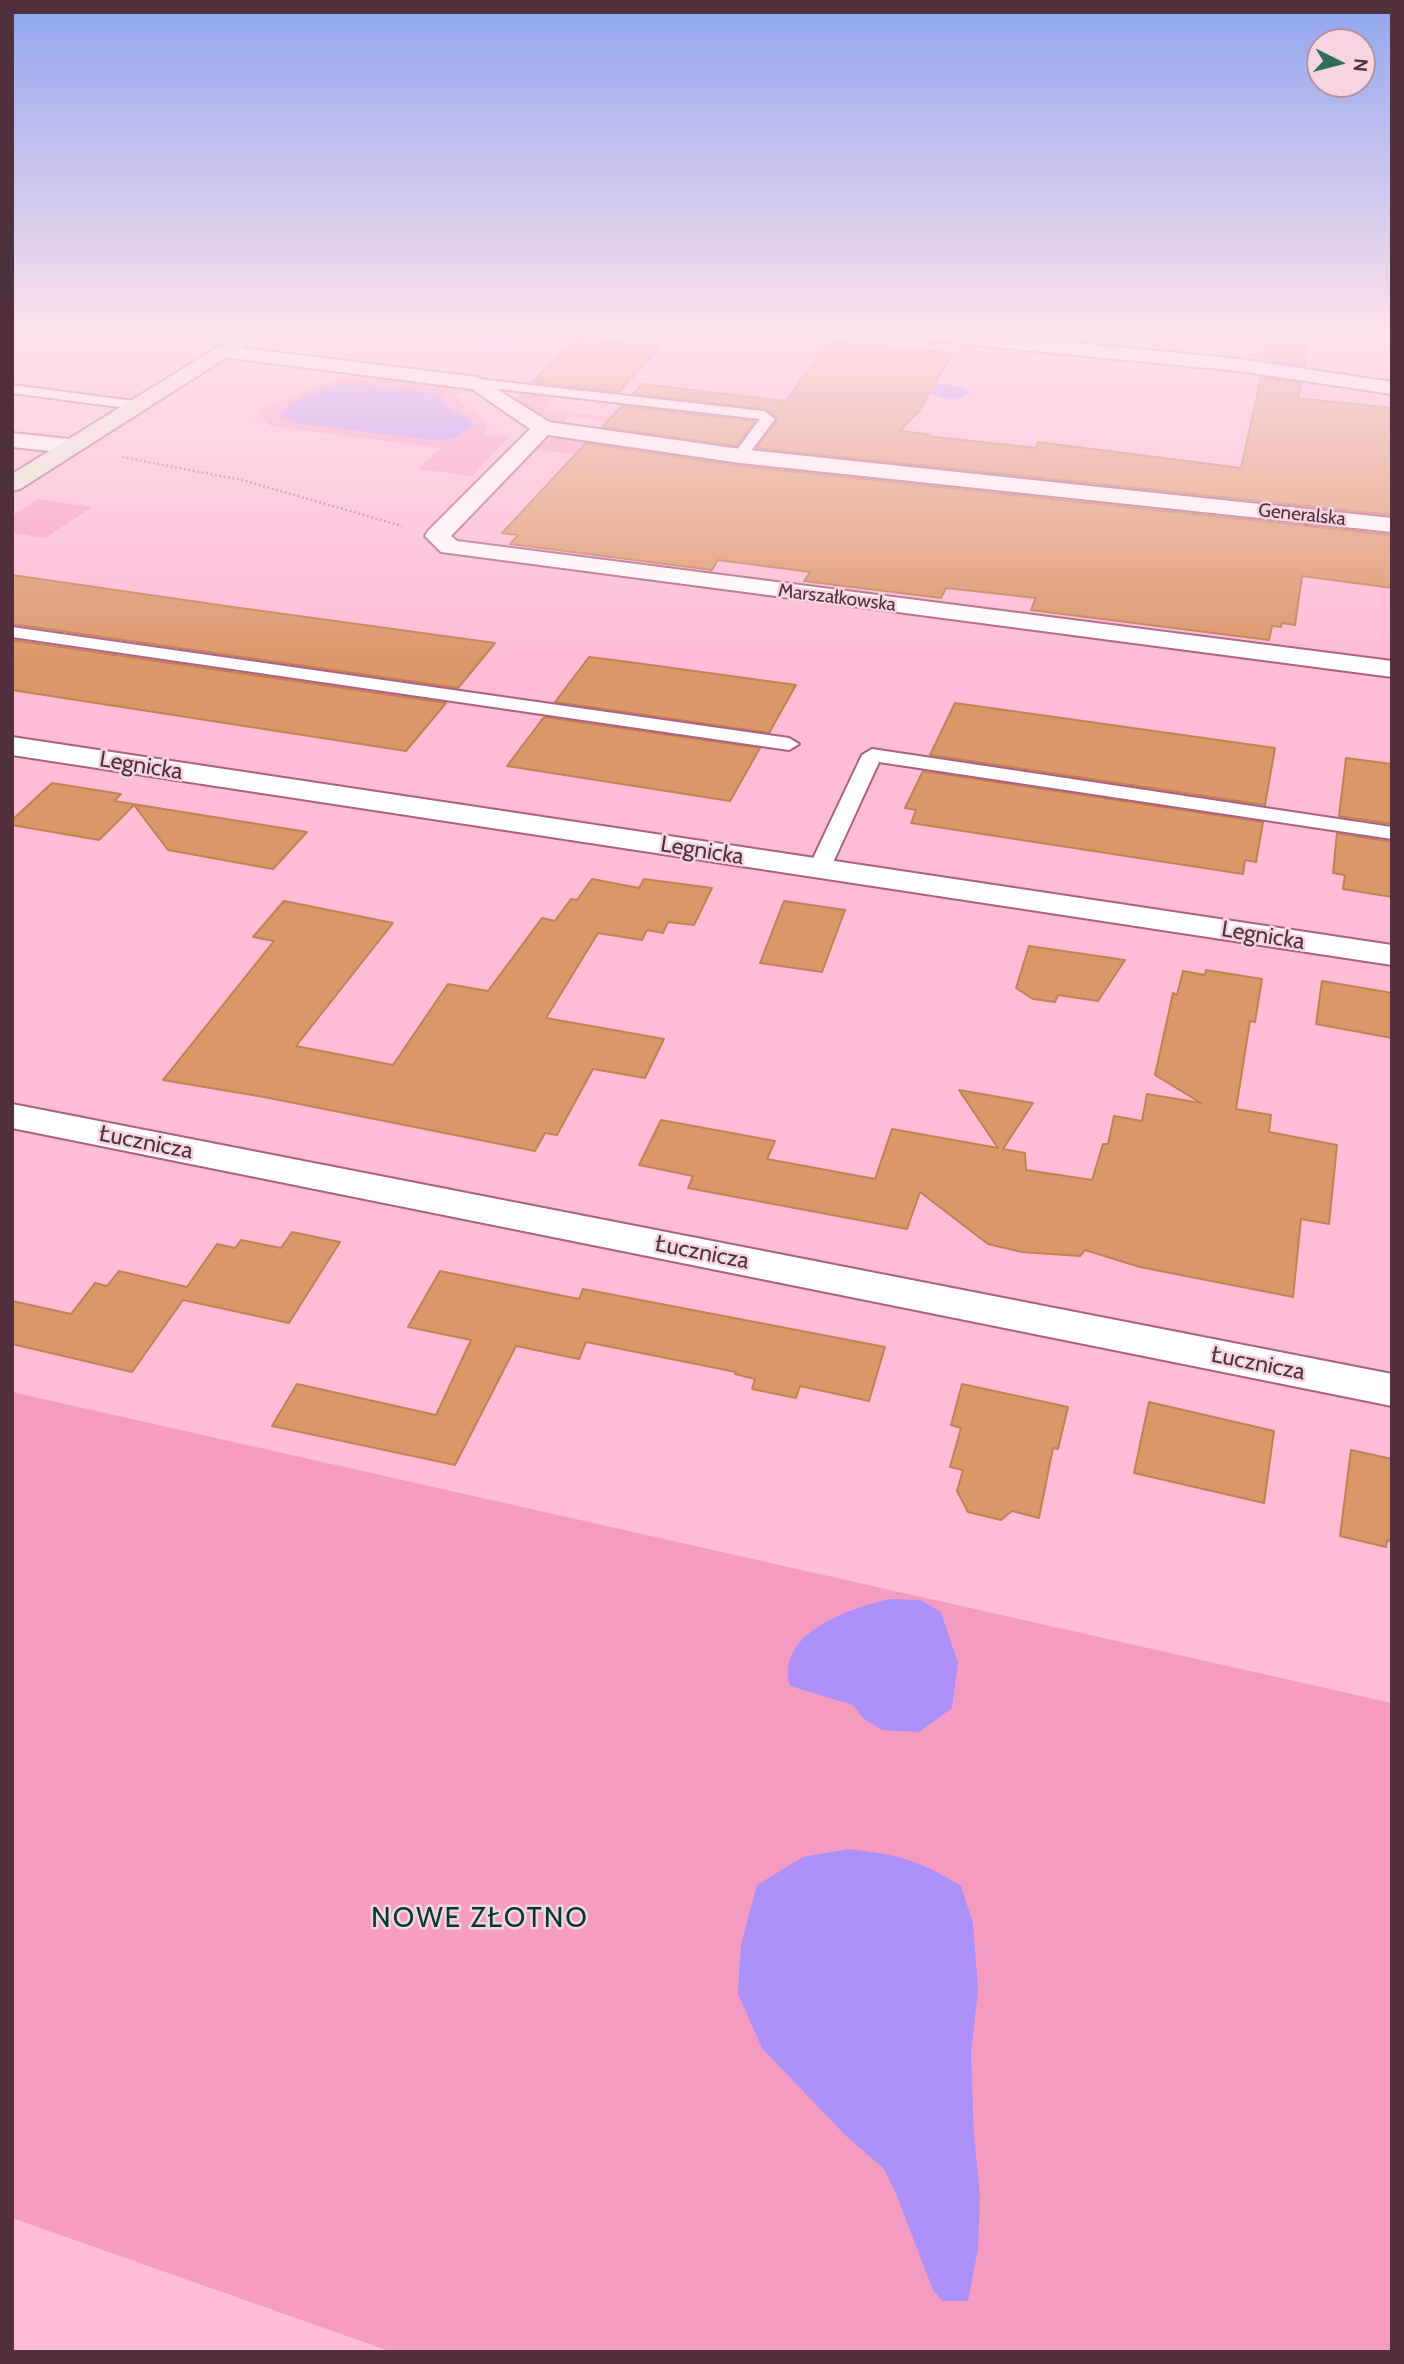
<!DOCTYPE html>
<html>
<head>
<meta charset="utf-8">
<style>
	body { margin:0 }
	#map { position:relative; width:1404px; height:2364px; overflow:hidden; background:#febcd6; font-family:Cabin,sans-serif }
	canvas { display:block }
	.frame { position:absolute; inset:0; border:14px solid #52313e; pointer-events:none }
	.north { position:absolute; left:1306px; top:28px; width:70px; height:70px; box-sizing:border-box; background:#f6d4e1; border:2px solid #b493a0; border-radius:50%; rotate:96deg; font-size:19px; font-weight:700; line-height:28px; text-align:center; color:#52313e }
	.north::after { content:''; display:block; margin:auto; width:24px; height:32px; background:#2c6d5d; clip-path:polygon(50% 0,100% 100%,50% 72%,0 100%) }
</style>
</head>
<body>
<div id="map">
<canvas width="1404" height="2364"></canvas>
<div class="frame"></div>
<div class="north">N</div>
</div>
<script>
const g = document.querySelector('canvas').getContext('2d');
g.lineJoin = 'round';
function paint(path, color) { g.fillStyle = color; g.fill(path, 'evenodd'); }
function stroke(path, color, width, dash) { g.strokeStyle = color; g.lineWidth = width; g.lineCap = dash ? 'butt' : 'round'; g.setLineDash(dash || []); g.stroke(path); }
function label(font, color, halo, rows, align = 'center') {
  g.font = font + ' Cabin,sans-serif'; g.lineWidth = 5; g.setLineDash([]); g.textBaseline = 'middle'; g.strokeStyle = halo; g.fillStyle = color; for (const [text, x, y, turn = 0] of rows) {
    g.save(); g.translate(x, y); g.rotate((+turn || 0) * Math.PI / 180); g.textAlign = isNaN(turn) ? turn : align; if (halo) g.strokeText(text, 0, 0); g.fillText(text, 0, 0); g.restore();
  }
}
paint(new Path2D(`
	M342,376L464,388L470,392L456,395L461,404L486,420L488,424L483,434L509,437L472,476L418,469L440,448L270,426L256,411Z
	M532,393L555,397L547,410L732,430L731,442L704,443L708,437L570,416L561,424L554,422L514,399L520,394Z
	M557,437L596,442L583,455L536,450L546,441Z
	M38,499L92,507L45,538L12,533V516Z
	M12,1392L1392,1703V2352H392L12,2218Z`), '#f79cc1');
paint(new Path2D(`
	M480,331H519L525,338L513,346L490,347Z
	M343,382L441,394L445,406L471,420L472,428L451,439L432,440L296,423L278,415L291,403Z
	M946,384L966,389L969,394C955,405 932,398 922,385Z
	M890,1599L920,1600L941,1612L958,1663L952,1708L919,1732L882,1730L864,1719L853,1705L790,1686C775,1632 851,1608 890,1599Z
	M848,1849C899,1855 917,1859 961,1886L973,1923L978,1990L971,2055L974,2134L980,2196L978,2249L968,2301H942L933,2290L896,2194L884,2169L845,2135L762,2048L738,1994L741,1944L757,1885L803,1857Z`), '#ac91fa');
const building = new Path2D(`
	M577,338L660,347L619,392L532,382Z
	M829,341L953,353L919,411L900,431L928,434L927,436L1036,448L1038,442L1241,468L1261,377L1301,383L1298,398L1392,408V515L756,448L778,419L766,409L633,394L642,384L786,401Z
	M1268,344L1308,347L1304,366L1265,360Z
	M622,406L755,421L736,446L602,427Z
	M586,443L740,466L1392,535V588L1302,576L1295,625L1282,623L1281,627L1272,626L1269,640L1031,610L1036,598L946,588L941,598L804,581L810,572L718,560L712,570L510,544L518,535L502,533Z
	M12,575L226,606L495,643L458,688L12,624Z
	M12,640L446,703L406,751L12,690Z
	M589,657L629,662L796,685L769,733L555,702Z
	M955,703L1275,748L1265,805L930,755Z
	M544,717L760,748L730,801L507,766Z
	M1346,758L1392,764V824L1339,816Z
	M923,771L1263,822L1256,862L1245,860L1243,874L911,823L916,810L905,808Z
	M52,783L121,794L114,801L307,832L273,869L168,850L134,805L99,840L12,825V820Z
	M1337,833L1392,842V897L1343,889L1345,875L1333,873Z
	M592,879L639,888L644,879L712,888L694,925L668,922L663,933L647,930L642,940L598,933L546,1018L664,1039L645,1078L593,1069L557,1135L545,1133L535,1151L264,1097L163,1080L274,941L253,937L284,901L393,923L296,1046L393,1065L448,984L488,991L542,918L555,921L571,899L577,900Z
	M784,901L845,910L822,972L760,963Z
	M1029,946L1125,960L1098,1001L1058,995L1055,1002L1033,999L1016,988Z
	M1206,970L1262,979L1255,1022L1250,1021L1236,1109L1271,1115L1269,1132L1337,1145L1329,1224L1301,1219L1293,1297L1140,1267L1085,1250L1080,1256L1022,1252L988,1244L920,1192L907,1229L688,1188L693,1176L639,1165L661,1120L775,1141L767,1159L875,1179L892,1129L998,1148L959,1090L1033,1103L1003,1149L1025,1153L1026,1170L1092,1180L1103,1144H1108L1114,1116L1142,1121L1147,1094L1201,1103L1155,1075L1173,993L1177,995L1183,971L1205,975Z
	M1322,981L1392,993V1038L1316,1024Z
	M292,1232L340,1242L289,1323L183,1300L132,1372L12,1344V1301L71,1314L95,1283L107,1286L119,1271L187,1287L217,1244L235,1248L241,1240L281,1248Z
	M440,1271L579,1299L583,1289L885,1347L869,1401L800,1386L796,1398L752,1389L755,1379L735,1374L736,1372L586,1342L579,1359L516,1346L455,1465L272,1426L297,1384L436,1415L471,1340L408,1327Z
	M962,1384L1068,1407L1058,1449L1053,1448L1039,1518L1012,1511L1001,1520L968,1512L957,1491L963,1470L950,1467L961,1428L951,1425Z
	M1149,1402L1274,1431L1264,1503L1134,1473Z
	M1351,1450L1392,1459V1542L1387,1540L1386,1547L1340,1536Z`);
paint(building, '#dc9769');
stroke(building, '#c38053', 2);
const lane = new Path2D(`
	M478,379L764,411L775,419L745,459L740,461L732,456L760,419L473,386L471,383Z
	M12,385L134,401L141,405L134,409L12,393Z
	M12,627L789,738L799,744L789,750L12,637Z
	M872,749L1392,827V839L879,762L830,869L827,874H811L808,869L862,755Z`);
const street = new Path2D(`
	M882,331H952L1239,359L1392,382V394L1239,371L892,337Z
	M224,346L478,377L549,422L740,449L1392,518V532L740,463L548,435L451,536L457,541L1392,661V677L441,552L425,536L428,531L530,429L472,389L217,356L214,352L217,348Z
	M12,433L69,439L80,446L69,453L12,447Z
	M12,737L1392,945V965L12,755Z
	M12,1104L1392,1374V1406L12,1128Z`);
const secondary = new Path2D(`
	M244,331H268L20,489L12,491V474Z`);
stroke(lane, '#ab6080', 4);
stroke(street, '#ab6080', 4);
stroke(secondary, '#ab6080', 4);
stroke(new Path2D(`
	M122,457L242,480L402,526`), '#aa788c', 2.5, [2, 2.5]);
paint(lane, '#fff');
paint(street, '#fff');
paint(secondary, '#e8ebd4');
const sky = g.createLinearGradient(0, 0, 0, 662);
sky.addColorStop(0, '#90a6ef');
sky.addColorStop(0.5, '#ffe1ed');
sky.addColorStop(1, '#ffe1ed00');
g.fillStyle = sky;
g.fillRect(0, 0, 1404, 662);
label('19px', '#52313e', '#f6d4e1', [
	["Generalska",1302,515,6],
	["Marszałkowska",837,598,7]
]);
label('23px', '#52313e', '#f6d4e1', [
	["Legnicka",141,766,9],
	["Legnicka",702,851,9],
	["Legnicka",1263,936,9],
	["Łucznicza",146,1143,11],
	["Łucznicza",702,1253,11],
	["Łucznicza",1258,1364,11]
]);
g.letterSpacing = '2px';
label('28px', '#003a2e', '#f6d4e1', [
	["NOWE ZŁOTNO",480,1919]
]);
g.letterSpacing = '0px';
</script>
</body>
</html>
